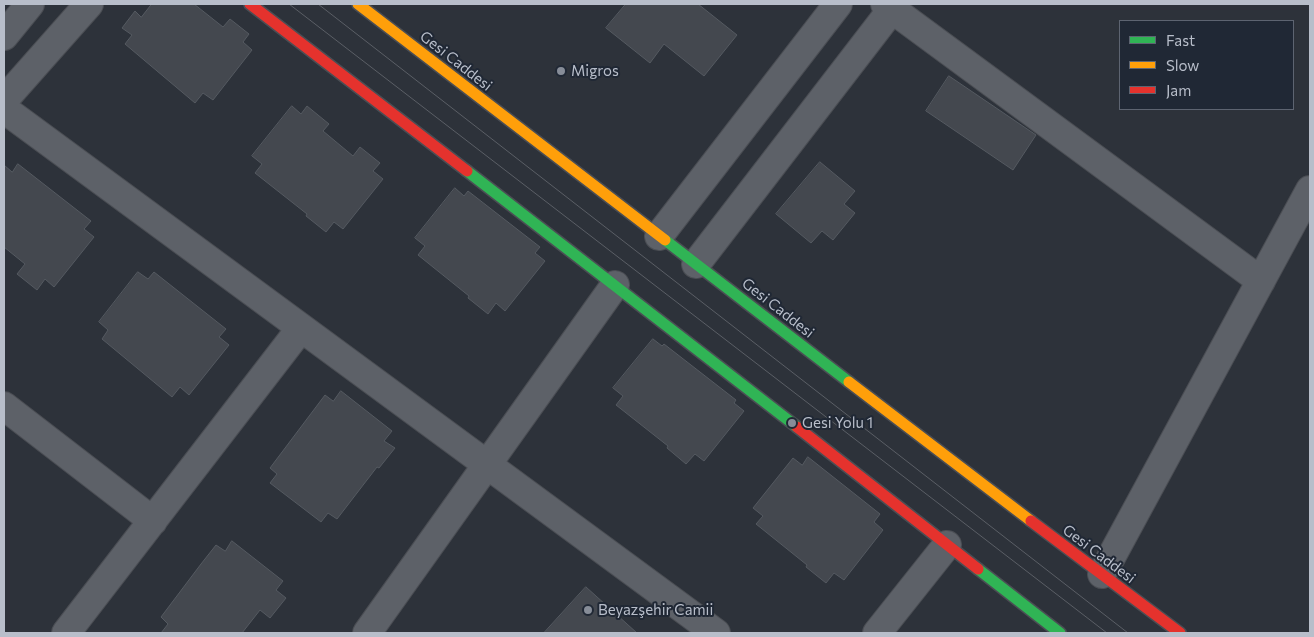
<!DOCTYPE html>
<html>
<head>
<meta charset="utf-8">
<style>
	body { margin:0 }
	#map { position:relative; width:1314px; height:637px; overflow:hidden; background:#2d323a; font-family:Commissioner,sans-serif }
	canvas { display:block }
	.frame { position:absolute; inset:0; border:5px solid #b8beca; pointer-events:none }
	.legend { position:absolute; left:1119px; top:20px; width:175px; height:90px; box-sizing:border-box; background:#202835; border:1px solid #5d6471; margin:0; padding:6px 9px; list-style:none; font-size:15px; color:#b8beca }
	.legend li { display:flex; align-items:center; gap:10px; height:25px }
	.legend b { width:25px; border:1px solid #5d6471 }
</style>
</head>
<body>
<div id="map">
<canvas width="1314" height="637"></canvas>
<div class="frame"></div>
<ul class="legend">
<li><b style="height:6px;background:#30b455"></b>Fast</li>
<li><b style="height:6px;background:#ff9f0a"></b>Slow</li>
<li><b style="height:6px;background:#e5322d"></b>Jam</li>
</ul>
</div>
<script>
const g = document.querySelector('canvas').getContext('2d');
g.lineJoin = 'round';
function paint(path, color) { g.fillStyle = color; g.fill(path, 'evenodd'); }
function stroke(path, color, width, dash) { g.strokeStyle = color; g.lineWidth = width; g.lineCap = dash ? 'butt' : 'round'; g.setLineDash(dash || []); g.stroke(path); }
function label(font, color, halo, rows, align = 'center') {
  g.font = font + ' Commissioner,sans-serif'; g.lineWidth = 4; g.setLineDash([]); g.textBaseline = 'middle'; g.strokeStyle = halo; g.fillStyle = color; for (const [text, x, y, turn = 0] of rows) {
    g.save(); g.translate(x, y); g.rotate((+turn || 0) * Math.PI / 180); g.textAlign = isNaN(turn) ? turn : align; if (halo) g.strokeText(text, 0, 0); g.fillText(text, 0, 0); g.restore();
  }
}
const building = new Path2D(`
	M152,4H194L223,27L230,19L249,34L243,42L252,50L213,100L203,93L195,103L125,44L132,35L122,28L135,11L141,17Z
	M626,4H698L737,35L704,76L664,44L650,63L606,28Z
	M949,76L1036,135L1013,170L926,111Z
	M292,106L301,114L307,106L329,124L323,131L353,156L360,147L380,163L373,171L383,179L343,229L334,222L326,232L306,216L307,214L255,173L262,164L252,156Z
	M820,162L855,191L844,204L855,213L833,240L822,231L811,243L776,214Z
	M18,164L91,221L84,229L94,237L54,287L45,279L37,290L17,274L25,264L4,247V165L12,172Z
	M455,188L464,196L468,191L540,247L535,253L545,261L505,311L496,303L488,314L468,298L469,296L418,255L425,246L415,238Z
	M138,272L148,279L154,272L226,329L219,337L229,345L189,395L180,387L172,397L102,339L108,330L99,322Z
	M653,339L662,346L664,344L736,400L734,403L744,411L704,461L695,454L686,464L667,448L668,446L616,405L623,396L613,388Z
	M341,391L392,431L384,441L395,448L379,468L377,467L337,519L328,513L321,522L270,483L277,474L270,468L325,395L333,401Z
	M808,457L880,514L874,522L883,530L844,580L834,573L826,583L806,567L807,565L756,524L763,516L753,508L793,458L802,465Z
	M232,541L283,581L276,590L286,598L270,618L260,610L242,633H161L168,624L161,617L201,564L216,545L225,551Z
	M586,587L637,633H544Z`);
paint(building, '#44484f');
stroke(building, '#555a61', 1);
const street = new Path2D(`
	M885,4L1261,281
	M4,36L30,4
	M4,100L89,4
	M4,109L716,633
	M659,236L838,4
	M696,264L896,4
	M4,406L153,521
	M1102,574L1310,190
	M66,633L301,328
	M367,633L615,285
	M877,633L947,545`);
const fast = new Path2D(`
	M467,171L797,427
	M665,240L849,382
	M978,569L1060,633`);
const slow = new Path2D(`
	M358,4L665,240
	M849,382L1031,521`);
const jam = new Path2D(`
	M250,4L467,171
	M797,427L978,569
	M1031,521L1180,633`);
stroke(street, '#4b4e54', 30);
stroke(fast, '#4b4e54', 14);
stroke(slow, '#4b4e54', 14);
stroke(jam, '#4b4e54', 14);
stroke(street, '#5d6168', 28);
stroke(fast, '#30b455', 11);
stroke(slow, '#ff9f0a', 11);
stroke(jam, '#e5322d', 11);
stroke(new Path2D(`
	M289,4L1107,633
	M318,4L1128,633`), '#5b5f66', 1);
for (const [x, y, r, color] of [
	[561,71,5,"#878d98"],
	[792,423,5,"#878d98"],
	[588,610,5,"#878d98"]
]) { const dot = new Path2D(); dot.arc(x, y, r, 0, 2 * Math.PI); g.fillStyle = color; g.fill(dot); stroke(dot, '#202835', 2); }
label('15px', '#b8beca', '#202835', [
	["Gesi Caddesi",456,61,38],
	["Gesi Caddesi",778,308,38],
	["Gesi Caddesi",1099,554,37]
]);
label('15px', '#b8beca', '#202835', [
	["Migros",571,71],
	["Gesi Yolu 1",802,423],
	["Beyazşehir Camii",598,610]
], 'left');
</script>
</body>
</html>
